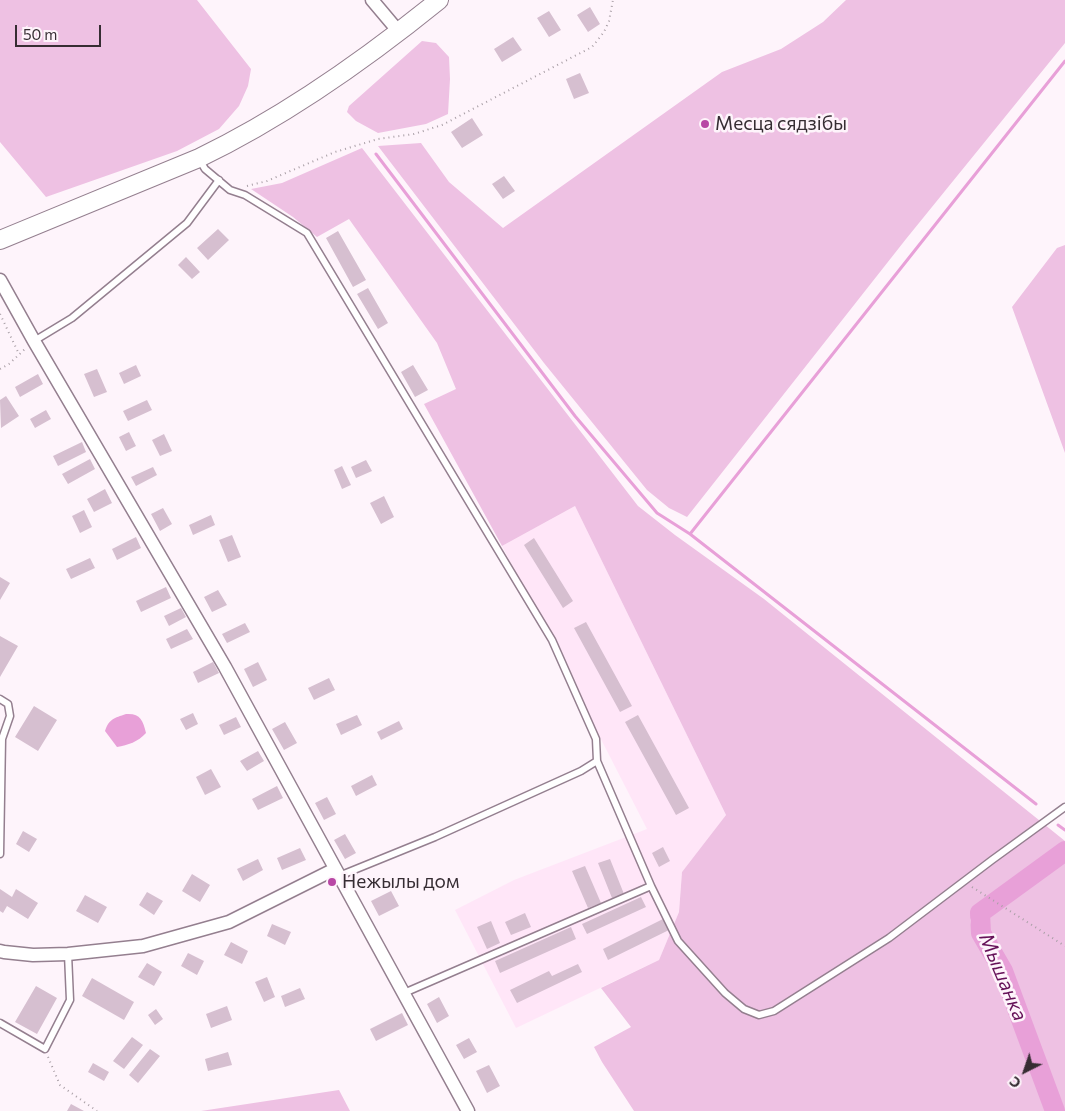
<!DOCTYPE html>
<html>
<head>
<meta charset="utf-8">
<style>
	body { margin:0 }
	#map { position:relative; width:1065px; height:1111px; overflow:hidden; background:#fef4fb; font-family:Commissioner,sans-serif }
	canvas { display:block }
	.north { position:absolute; left:1000px; top:1046px; width:50px; height:50px; -webkit-text-stroke:4px #fef4fb; paint-order:stroke; rotate:221deg; font-size:14px; font-weight:700; line-height:20px; text-align:center; color:#362d33 }
	.north::after { content:''; display:block; margin:auto; width:18px; height:22px; background:#362d33; clip-path:polygon(50% 0,100% 100%,50% 72%,0 100%) }
	.scale { position:absolute; left:15px; top:25px; width:86px; height:22px; box-sizing:border-box; border:2px solid #362d33; border-top:0; padding-left:6px; font-size:15px; line-height:18px; white-space:nowrap; color:#362d33; -webkit-text-stroke:4px #fef4fb; paint-order:stroke }
</style>
</head>
<body>
<div id="map">
<canvas width="1065" height="1111"></canvas>
<div class="north">С</div>
<div class="scale">50 m</div>
</div>
<script>
const g = document.querySelector('canvas').getContext('2d');
g.lineJoin = 'round';
function paint(path, color) { g.fillStyle = color; g.fill(path, 'evenodd'); }
function stroke(path, color, width, dash) { g.strokeStyle = color; g.lineWidth = width; g.lineCap = dash ? 'butt' : 'round'; g.setLineDash(dash || []); g.stroke(path); }
function label(font, color, halo, rows, align = 'center') {
  g.font = font + ' Commissioner,sans-serif'; g.lineWidth = 5; g.setLineDash([]); g.textBaseline = 'middle'; g.strokeStyle = halo; g.fillStyle = color; for (const [text, x, y, turn = 0] of rows) {
    g.save(); g.translate(x, y); g.rotate((+turn || 0) * Math.PI / 180); g.textAlign = isNaN(turn) ? turn : align; if (halo) g.strokeText(text, 0, 0); g.fillText(text, 0, 0); g.restore();
  }
}
paint(new Path2D(`
	M575,506L726,815L682,872L679,912L659,960L516,1028L455,910L514,880L647,829L502,546Z`), '#ffe6f8');
paint(new Path2D(`
	M0,0H197L251,69L248,86L239,106L219,129L177,151L46,197L0,142Z
	M846,0H1065V43L906,239L687,517L669,508L647,490L544,363L378,146L421,143L449,182L503,228L722,72L781,49L823,22Z
	M422,41L436,43L449,57L450,79L448,114L426,124L378,133L356,121L347,112L349,106Z
	M362,148L638,506L675,535L764,599L1065,841L976,905L970,920L974,939L990,965L1047,1111H634L602,1062L594,1047L631,1027L601,988L659,960L679,912L682,872L726,815L575,506L502,546L424,404L456,389L437,343L349,219L317,237L293,217L251,189L282,183Z
	M1065,245V453L1012,307L1057,248Z
	M1065,858V1111H1064L1016,985L999,955L987,927L988,917L992,911Z
	M339,1090L350,1111H201Z`), '#eec1e3');
paint(new Path2D(`
	M126,714C140,713 143,720 146,733C138,742 128,745 117,747L105,731C109,719 114,718 126,714Z`), '#e8a0d8');
stroke(new Path2D(`
	M376,154L575,416L657,513L690,534L1036,804
	M690,534L1065,61
	M1058,825L1065,830`), '#e8a0d8', 3);
stroke(new Path2D(`
	M1055,1111L1003,971L981,933L980,913L1065,851`), '#e8a0d8', 20);
paint(new Path2D(`
	M590,7L600,24L588,32L577,15Z
	M549,11L561,30L549,37L537,18Z
	M513,37L522,50L502,62L494,49Z
	M580,73L589,93L574,99L566,79Z
	M472,118L483,135L462,148L451,132Z
	M504,176L515,191L503,199L492,184Z
	M218,229L229,240L208,260L197,248Z
	M338,231L366,280L353,287L326,238Z
	M186,257L200,272L192,279L178,265Z
	M368,288L388,323L378,329L357,294Z
	M136,365L141,376L124,384L119,373Z
	M413,365L428,390L415,397L401,372Z
	M97,369L107,392L94,397L84,374Z
	M38,374L43,384L20,397L15,387Z
	M6,396L19,416L1,428L0,400Z
	M147,400L152,410L128,421L123,411Z
	M46,410L51,419L35,428L30,419Z
	M129,432L136,446L126,451L119,437Z
	M164,434L172,451L160,456L152,440Z
	M82,442L86,452L58,466L53,456Z
	M90,459L95,469L68,484L62,474Z
	M366,460L372,471L356,478L351,467Z
	M342,466L351,485L342,489L334,470Z
	M153,467L157,475L136,486L131,477Z
	M105,489L112,503L94,512L87,499Z
	M384,496L394,517L381,524L370,503Z
	M163,508L172,524L160,531L151,514Z
	M84,510L92,527L80,533L72,516Z
	M211,515L215,525L193,535L189,525Z
	M232,535L241,557L228,562L219,540Z
	M136,537L141,548L117,560L112,549Z
	M534,538L573,601L563,608L524,545Z
	M90,558L95,568L71,579L66,569Z
	M0,577L10,583L0,600Z
	M166,587L171,598L141,612L136,601Z
	M218,590L227,605L212,612L204,597Z
	M181,608L186,617L169,626L164,616Z
	M586,622L632,706L620,712L574,628Z
	M245,623L250,632L227,643L222,634Z
	M187,629L193,639L171,649L166,639Z
	M0,636L18,646L0,677Z
	M213,662L219,673L198,683L193,672Z
	M258,662L267,680L253,687L244,669Z
	M329,678L335,690L314,700L308,688Z
	M34,706L57,720L38,751L15,737Z
	M193,713L198,724L186,730L180,719Z
	M357,715L362,725L341,735L336,724Z
	M638,715L689,808L676,815L625,722Z
	M236,717L241,727L224,735L219,725Z
	M399,721L403,729L381,740L377,732Z
	M285,722L297,743L284,750L272,729Z
	M258,751L264,761L247,771L240,761Z
	M211,769L221,787L205,795L196,777Z
	M372,775L377,785L356,796L351,786Z
	M277,786L283,798L258,810L252,799Z
	M327,797L336,814L324,820L315,803Z
	M23,831L37,839L29,852L16,844Z
	M345,834L356,853L345,859L334,840Z
	M663,847L670,861L659,867L652,853Z
	M300,848L306,860L282,870L277,858Z
	M258,859L263,870L243,881L237,869Z
	M610,859L624,894L612,898L598,863Z
	M585,866L601,903L588,908L572,871Z
	M192,874L210,885L200,902L182,891Z
	M0,889L12,897L16,889L38,903L28,919L7,906L3,913L0,911Z
	M391,891L399,906L379,916L371,901Z
	M147,892L163,901L154,915L139,905Z
	M85,895L107,907L98,923L76,911Z
	M641,897L646,907L587,934L582,924Z
	M525,913L531,927L511,935L505,922Z
	M663,919L669,930L608,960L603,949Z
	M491,921L500,943L487,949L477,927Z
	M272,924L291,932L285,945L267,936Z
	M571,927L576,939L500,973L495,961Z
	M231,942L248,951L242,964L224,955Z
	M188,953L204,961L197,975L181,966Z
	M147,963L162,972L154,986L138,977Z
	M578,964L582,972L517,1003L510,990L549,971L552,976Z
	M267,977L275,997L264,1002L255,982Z
	M92,978L134,1002L124,1020L82,996Z
	M36,986L57,998L37,1034L15,1022Z
	M300,988L305,999L285,1007L281,996Z
	M439,997L449,1016L437,1023L427,1004Z
	M227,1006L232,1020L211,1028L206,1014Z
	M156,1009L163,1019L155,1025L148,1015Z
	M402,1013L408,1025L376,1041L370,1029Z
	M132,1037L143,1045L124,1069L113,1061Z
	M469,1038L477,1052L464,1059L456,1045Z
	M150,1049L160,1056L138,1083L129,1075Z
	M228,1052L232,1065L208,1071L205,1059Z
	M93,1063L109,1072L104,1081L88,1072Z
	M489,1065L500,1086L487,1093L476,1071Z
	M71,1104L84,1111H67Z`), '#d6bfd0');
const service = new Path2D(`
	M199,159L205,169L230,190L245,195L307,233L552,640L596,739L597,761L651,886L404,993
	M34,341L72,318L187,223L219,180
	M0,699L8,704L10,716L2,739L0,854
	M339,876L435,837L581,771L597,761
	M651,886L678,941L725,993L744,1009L759,1015L774,1011L889,938L992,860L1065,807
	M0,1023L45,1049L70,1000L68,954`);
const minor = new Path2D(`
	M372,0L399,32
	M0,280L34,341L225,667L468,1111
	M0,951L4,952L33,955L68,954L143,946L229,922L335,869`);
const secondary = new Path2D(`
	M0,240L199,158C284,117 365,60 439,0`);
stroke(service, '#947f8f', 9);
stroke(minor, '#947f8f', 15);
stroke(secondary, '#947f8f', 20);
stroke(new Path2D(`
	M247,186L267,181L335,152L378,139L414,134L442,125L592,47L604,32L609,21L613,0
	M0,314L19,354
	M0,369L9,364L25,349
	M972,887L1065,946
	M48,1057L60,1085L97,1111`), '#a99fa6', 2, [1, 4]);
stroke(service, '#fff', 6);
stroke(minor, '#fff', 12);
stroke(secondary, '#fff', 18);
for (const [x, y, r, color] of [
	[705,124,5,"#b848a5"],
	[332,882,5,"#b848a5"]
]) { const dot = new Path2D(); dot.arc(x, y, r, 0, 2 * Math.PI); g.fillStyle = color; g.fill(dot); stroke(dot, '#fef4fb', 2); }
label('19px', '#362d33', '#fef4fb', [
	["Месца сядзібы",715,124],
	["Нежылы дом",342,882]
], 'left');
label('italic 20px', '#661259', '#fef4fb', [
	["Мышанка",1003,977,67]
]);
</script>
</body>
</html>
